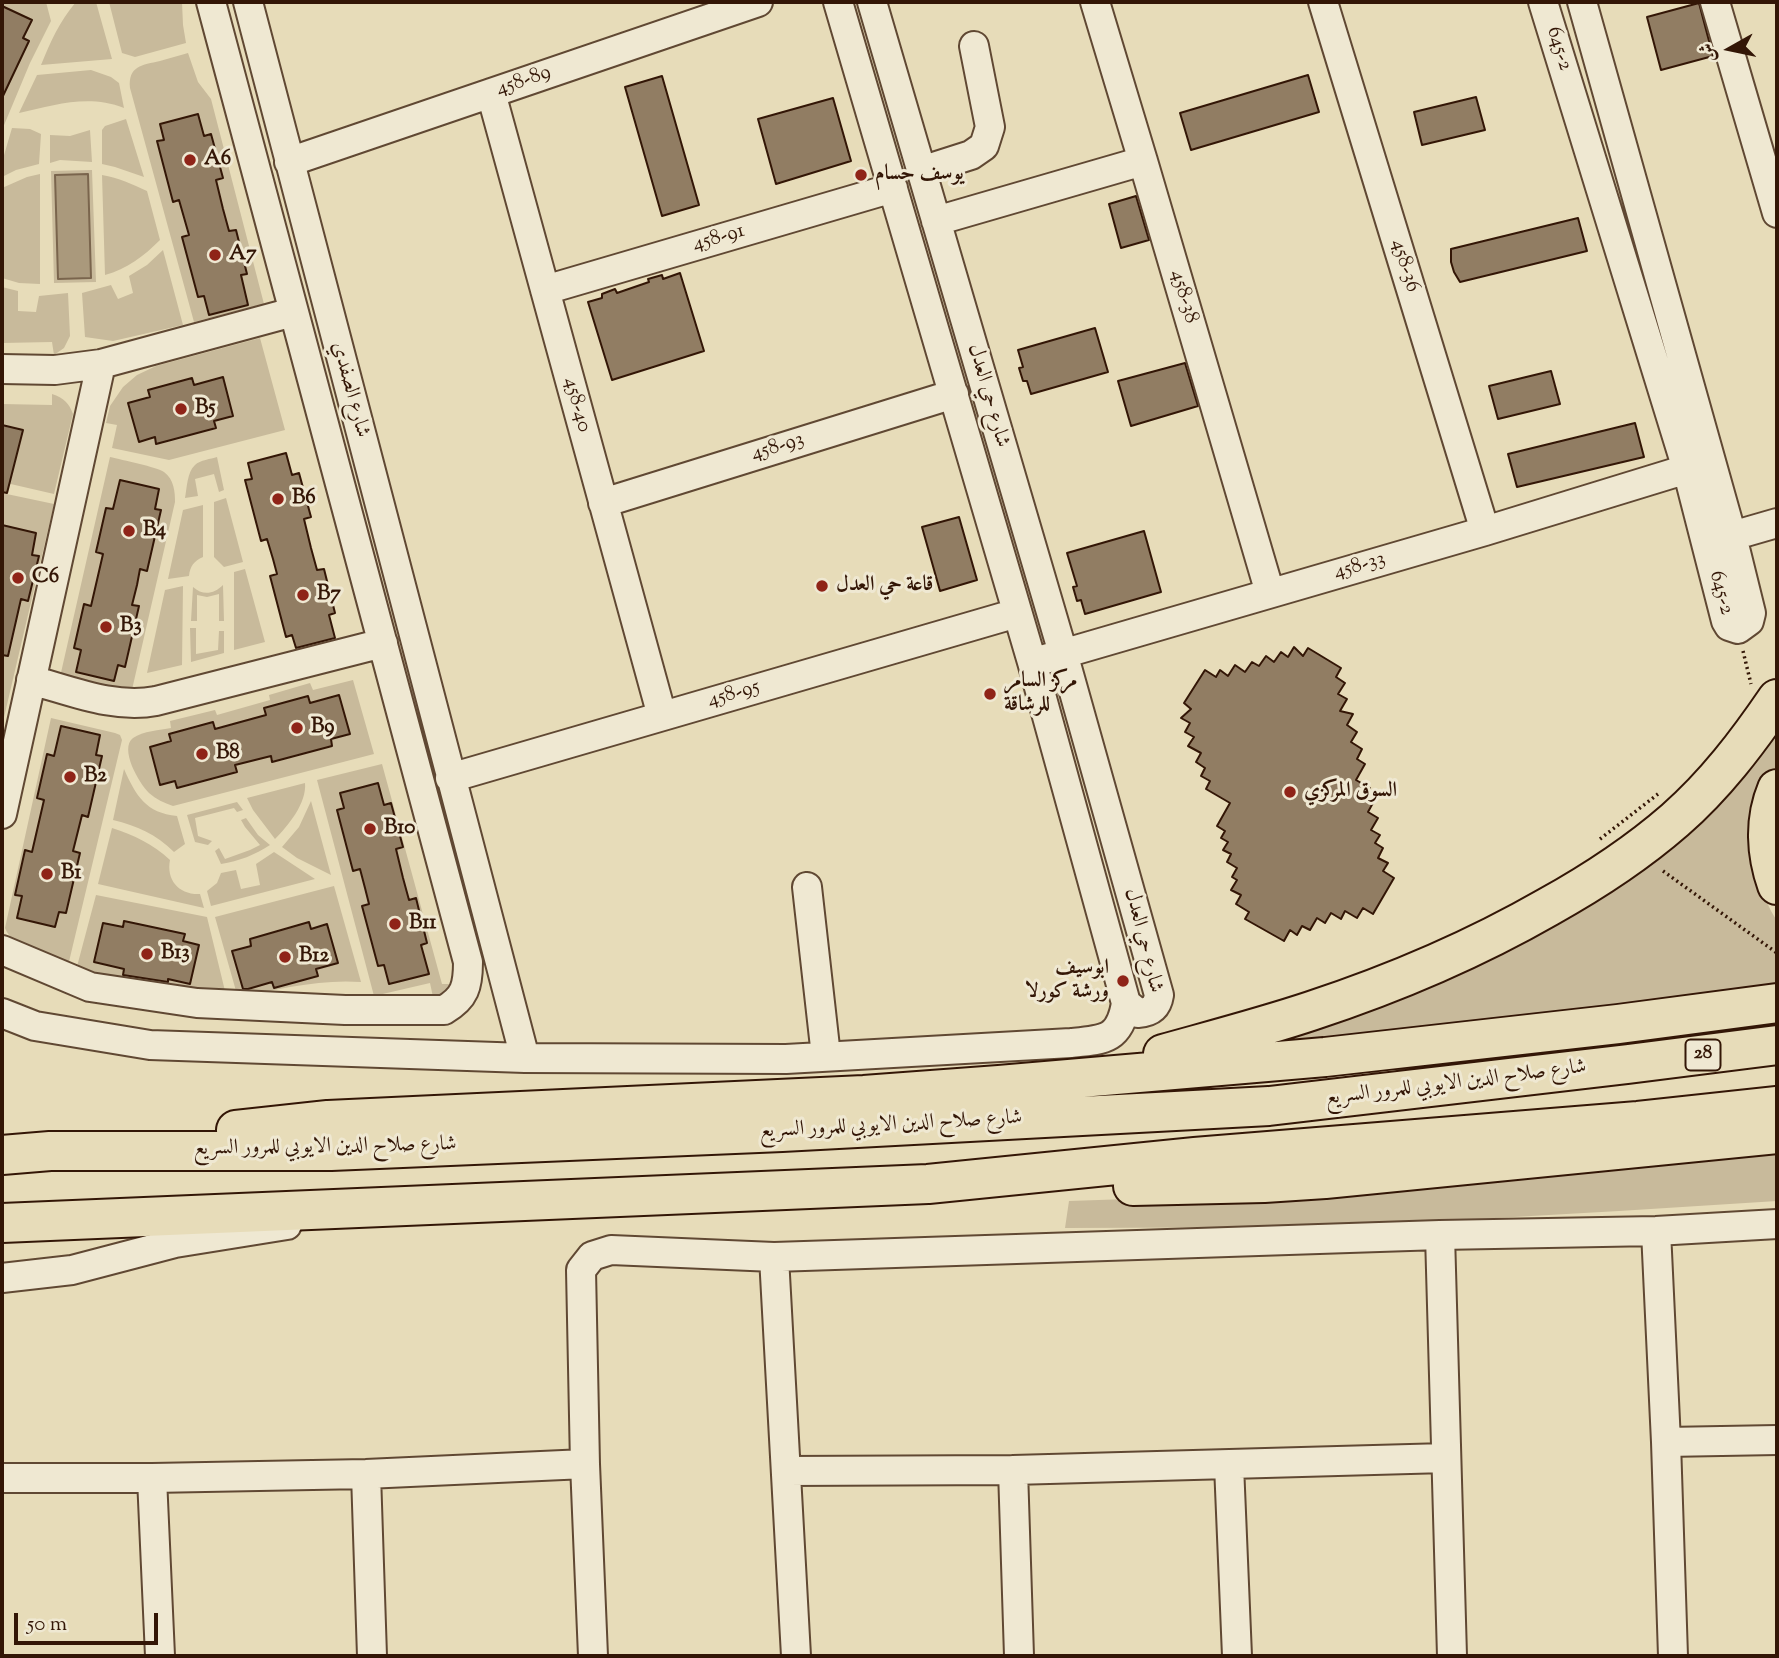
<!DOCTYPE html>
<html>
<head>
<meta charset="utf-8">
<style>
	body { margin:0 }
	#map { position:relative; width:1779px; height:1658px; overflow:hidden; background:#e7dcb9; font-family:"Sorts Mill Goudy",Amiri,serif }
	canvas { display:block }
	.frame { position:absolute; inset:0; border:4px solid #331606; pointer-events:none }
	.north { position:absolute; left:1695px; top:14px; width:70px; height:70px; -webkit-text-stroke:5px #efe8d2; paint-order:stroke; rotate:261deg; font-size:19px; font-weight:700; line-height:28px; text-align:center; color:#331606 }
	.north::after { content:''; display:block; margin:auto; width:24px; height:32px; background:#331606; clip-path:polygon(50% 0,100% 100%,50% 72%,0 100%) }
	.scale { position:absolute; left:14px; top:1613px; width:144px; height:32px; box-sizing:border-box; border:4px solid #331606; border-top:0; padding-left:9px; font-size:21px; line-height:24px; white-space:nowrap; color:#331606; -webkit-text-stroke:5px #efe8d2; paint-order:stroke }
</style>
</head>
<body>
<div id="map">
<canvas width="1779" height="1658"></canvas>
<div class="frame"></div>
<div class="north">ش</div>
<div class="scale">50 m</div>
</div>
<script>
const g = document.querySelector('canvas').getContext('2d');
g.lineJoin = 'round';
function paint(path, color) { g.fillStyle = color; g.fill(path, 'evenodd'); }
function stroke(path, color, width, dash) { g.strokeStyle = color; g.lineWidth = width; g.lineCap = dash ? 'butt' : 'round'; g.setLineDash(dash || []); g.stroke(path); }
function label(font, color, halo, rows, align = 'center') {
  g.font = font + ' "Sorts Mill Goudy",Amiri,serif'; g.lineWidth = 6; g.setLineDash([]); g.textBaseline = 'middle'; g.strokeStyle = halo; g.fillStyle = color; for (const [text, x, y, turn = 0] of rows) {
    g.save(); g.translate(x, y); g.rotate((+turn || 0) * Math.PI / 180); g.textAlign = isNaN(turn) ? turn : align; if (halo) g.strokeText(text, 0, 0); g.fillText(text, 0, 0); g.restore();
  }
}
paint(new Path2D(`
	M2,2H46L51,21L30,63L2,130Z
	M76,2H96L112,59L41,65C51,41 59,22 76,2Z
	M109,2H182L183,25L186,43L135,57L122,53Z
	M188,53L198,82L211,99L264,304L194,322L130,88C128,66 142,65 160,61C169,58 179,56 188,53Z
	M91,70L111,77L119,83L124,108C88,94 55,105 19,113L37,75Z
	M126,119L144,177L115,167L102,164V130L105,126Z
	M12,128L30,129L41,134L39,164L16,170L2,177V162Z
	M90,130L92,162L60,160L50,163V135L70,136Z
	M92,170L96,282L54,283L51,171Z
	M40,174V284L19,283L2,278V188L27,177Z
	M102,175C119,178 132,184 147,191L160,240C144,256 127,269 105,275Z
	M163,250L183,325L113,341L85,337L82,293L111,285L118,299L133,293L129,276L147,265Z
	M2,287L18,291V311L36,312L39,296L68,293L70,336L64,348L54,355L52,342L2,343Z
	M260,338L285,430L169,460L112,448L117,425L106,423L110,406L123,387L137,375L156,366Z
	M52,394C64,398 69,403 73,414L54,494L2,482V404L52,405Z
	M110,457C122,460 157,467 164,472C174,479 175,492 175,502L131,694L60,677Z
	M217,457L224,490L219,492L214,474L195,479L198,496L185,498C187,488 187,472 195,465C200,460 211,459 217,457Z
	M2,493L54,504L2,726Z
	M226,498L243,562L224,567L214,557V502Z
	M203,505V557C194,561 190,566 189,576L168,579L183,510Z
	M245,569L265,642L234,650V572Z
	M223,585L224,621H219V594L207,597L197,595V621H191L193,587C203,596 214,594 223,585Z
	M183,586L182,665L147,673L165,590Z
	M190,628H196V654L218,650L219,631H224V653L191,662Z
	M353,680L374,754L173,806C164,803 156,799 149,793C139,783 119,749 133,738C143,731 160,730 171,728L170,721L215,710L217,715L270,700L269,695L310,683L313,690Z
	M51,718L115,733L120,735L122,740L67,970C47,963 13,948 5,928Z
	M1777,718V764L1768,780L1761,890L1771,911L1777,921V986L1215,1053L1468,963Z
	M382,764L442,984H449C449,992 440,996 433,997L430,983L374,996L317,780Z
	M124,769C136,796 146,813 177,816L185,844L174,852C156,834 137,826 113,820Z
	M305,783C307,803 288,826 275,839L253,810L247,798Z
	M311,801L331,875L297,858L282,847L299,827Z
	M237,802L243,810L237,812L234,808L195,818L198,836L212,841L208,845L195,842L187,815Z
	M246,818L258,835L270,845C255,855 239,861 221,864L215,851L219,848L225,859L250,850L260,845L245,827L241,820Z
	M112,828C134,835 153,844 170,860C166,880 179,895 200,894L204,908L98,884Z
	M274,852L315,879L211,906L207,891L217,883L221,873L236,870L241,889L260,885L256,864Z
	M334,886L361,982C320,979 278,989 238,998L215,917Z
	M96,895L207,917L225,991L177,989L75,974Z
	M1777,1150V1201L1619,1211L1338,1227L1065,1228L1069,1201L1187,1197Z`), '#c8ba9b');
const water = new Path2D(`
	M88,174L91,278L58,279L55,175Z`);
paint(water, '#aa997c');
stroke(water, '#7a654d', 2);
const building = new Path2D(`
	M1699,3L1713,56L1661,70L1647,17Z
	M2,6L32,20L23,38L29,41L2,98Z
	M1308,75L1319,112L1191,150L1180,113Z
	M662,76L699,205L662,216L625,87Z
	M1476,97L1485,130L1422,145L1414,112Z
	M833,98L851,161L776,184L758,119Z
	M198,114L204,136L211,134L223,178L216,180L223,209L229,231L236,230L247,274L241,275L248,305L209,315L204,296L198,297L182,237L189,235L179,200L173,202L157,141L164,140L160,124Z
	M1136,196L1149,240L1121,248L1109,204Z
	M1578,218L1587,251L1460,282L1454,272L1451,262V249Z
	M680,273L704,351L612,380L588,302L602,298V294L615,289L617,293L649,282L648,279L662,275L663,279Z
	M1095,328L1108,372L1031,394L1027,381H1023L1019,368L1023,367L1018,350Z
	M1185,363L1198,406L1131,426L1118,381Z
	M1551,371L1560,404L1498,419L1489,386Z
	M223,377L233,416L214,421L216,428L156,444L155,437L139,442L128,403L150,397L148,390L192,378L194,385Z
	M1635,423L1644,457L1517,487L1508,454Z
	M2,425L23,430L7,493L2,492Z
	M286,453L292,475L299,473L311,517L304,519L311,548L317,570L324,569L335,613L329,615L335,638L296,648L292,635L286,637L270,576L277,574L273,559L267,539L261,541L245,480L252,479L248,463Z
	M120,480L159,489L155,509L161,510L147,571L140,569L137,585L132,605L139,606L125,667L118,665L114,681L76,672L81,650L74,648L84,604L91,606L103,554L96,552L106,508L113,509Z
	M959,517L977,580L940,591L922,527Z
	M2,525L36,533L32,555L39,556L28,601L21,599L8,656L2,655Z
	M1144,531L1161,592L1085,614L1081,600L1077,601L1073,587L1077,586L1067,553Z
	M1294,647L1303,656L1308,648L1341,668L1336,677L1345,683L1338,694L1347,699L1340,711L1353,714L1347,725L1357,732L1351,742L1362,749L1357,759L1365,764L1356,780L1370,788L1365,796L1374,801L1368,812L1378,818L1371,830L1380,835L1375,843L1383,848L1378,858L1388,863L1383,871L1394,878L1373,914L1363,908L1357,918L1345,911L1341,919L1331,913L1325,923L1317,918L1310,930L1302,926L1297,935L1290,930L1284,941L1245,919L1249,912L1236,904L1241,895L1231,890L1237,880L1232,877L1237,868L1227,862L1231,854L1223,850L1228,842L1221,838L1225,831L1217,826L1230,803L1206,789L1210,781L1201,776L1205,768L1196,762L1201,753L1188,746L1194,737L1185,732L1190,723L1181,718L1191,709L1184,703L1205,670L1216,677L1220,670L1228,676L1235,665L1245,672L1252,662L1259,666L1266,656L1274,662L1281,652L1288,657Z
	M339,695L350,734L331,739L332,746L272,762L271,756L235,765L237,772L177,788L175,781L160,785L150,747L171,741L169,734L213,722L215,729L266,715L264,708L308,696L310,703Z
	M61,726L100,735L96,755L102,756L88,817L82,815L73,851L80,853L66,913L59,912L55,927L17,918L22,896L15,895L25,850L32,852L44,800L37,798L47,754L54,756Z
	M378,783L384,805L391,803L403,847L396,849L403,878L409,900L416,898L427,943L421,945L429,974L389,984L384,965L378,966L362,906L369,904L365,888L360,869L353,871L337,810L344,808L340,793Z
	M124,921L185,934L183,941L199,945L190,984L168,979V982L123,975L124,969L94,962L103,923L123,927Z
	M309,922L311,929L327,924L338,963L316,969L318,976L274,988L272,982L248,989H243L232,951L251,946L250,939Z`);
paint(building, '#917d63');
stroke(building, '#331606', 2);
const minor = new Path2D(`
	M248,2L525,1058
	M838,2L1032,662L1126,1003L1138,1013C1151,1012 1157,1008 1159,995L1063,653L872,2
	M1095,2L1143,161L1270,593
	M1323,2L1485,531
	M1543,2L1687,469L1726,621L1729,626L1738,629L1749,621L1751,613L1732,536L1582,2
	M1715,2L1777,213
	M491,93L662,716
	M289,162L758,2
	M921,171L971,155L984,146L990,127L974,46
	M936,221L1143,161
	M545,290L893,188
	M2,369L55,370L101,364L293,312
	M603,503L954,394
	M1732,536L1777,523
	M1045,659L1485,531L1687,469
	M31,680C72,691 114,709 156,701L383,643
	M450,778L1017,613
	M2,814L101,364
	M807,887L826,1056
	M2,950L90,987L197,1003L345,1010H444C465,998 468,986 468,962L211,2
	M2,1013L35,1026L150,1045L525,1058L786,1059L1071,1043C1104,1040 1120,1040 1126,1003
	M1656,1231L1666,1442L1673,1656
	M1440,1235L1452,1656
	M774,1257L796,1656
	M2,1278L72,1270L175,1243L287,1225
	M1666,1442L1777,1440
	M1229,1465L1237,1656
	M1013,1470L1019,1656
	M786,1471L1013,1470L1446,1458
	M366,1474L372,1656
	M2,1478H152L366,1474L585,1464
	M152,1478L160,1656
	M593,1656L585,1464L581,1270L592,1256L611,1250L774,1257L1440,1235L1656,1231L1777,1224`);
const highway = new Path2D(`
	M1777,789C1764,820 1766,854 1777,885
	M1163,1054C1213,1040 1263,1027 1311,1011C1393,984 1473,950 1548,907C1593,882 1636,854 1675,820C1715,785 1747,743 1777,699
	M236,1130L328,1120L864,1095L999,1085L1325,1057L1618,1024L1777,1003
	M2,1155L50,1151H331L782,1132L1269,1106L1628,1064L1777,1045
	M1133,1186L1264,1183L1325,1179L1777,1134
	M2,1223L928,1184L1195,1157L1638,1121L1777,1106`);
stroke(minor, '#604833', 32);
stroke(highway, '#331606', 42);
stroke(new Path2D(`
	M1743,651L1751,684
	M1600,839L1658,794
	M1663,871L1777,953`), '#331606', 3.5, [2, 3.5]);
stroke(minor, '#efe8d2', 28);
stroke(highway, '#e7dcb9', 38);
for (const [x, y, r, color] of [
	[190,160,7,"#8f2418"],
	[861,175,7,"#8f2418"],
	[215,255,7,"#8f2418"],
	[181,409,7,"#8f2418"],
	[278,499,7,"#8f2418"],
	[129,531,7,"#8f2418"],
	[18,578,7,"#8f2418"],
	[822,586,7,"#8f2418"],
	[303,595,7,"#8f2418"],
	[106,627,7,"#8f2418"],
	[990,694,7,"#8f2418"],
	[297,728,7,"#8f2418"],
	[202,754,7,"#8f2418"],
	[70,777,7,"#8f2418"],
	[1290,792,7,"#8f2418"],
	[370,829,7,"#8f2418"],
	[47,874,7,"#8f2418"],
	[395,924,7,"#8f2418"],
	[147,954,7,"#8f2418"],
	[285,957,7,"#8f2418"],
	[1123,981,7,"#8f2418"]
]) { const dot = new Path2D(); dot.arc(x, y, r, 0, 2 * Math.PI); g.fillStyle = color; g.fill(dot); stroke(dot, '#efe8d2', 2.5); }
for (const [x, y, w] of [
	[1703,1055,35]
]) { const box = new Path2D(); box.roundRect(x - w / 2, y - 15.5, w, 31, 5); g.fillStyle = '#efe8d2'; g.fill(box); stroke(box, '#331606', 2); }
label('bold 19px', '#331606', null, [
	["28",1703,1055]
]);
label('21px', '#331606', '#efe8d2', [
	["645-2",1558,49,73],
	["458-89",524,82,-19],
	["458-91",719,239,-16],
	["458-36",1404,266,73],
	["458-38",1183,297,74],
	["شارع الصفدي",349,390,75],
	["شارع حي العدل",987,396,74],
	["458-40",576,405,75],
	["458-93",778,448,-17],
	["458-33",1360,567,-16],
	["645-2",1720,593,75],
	["458-95",734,695,-16],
	["شارع حي العدل",1142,941,76],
	["شارع صلاح الدين الايوبي للمرور السريع",1456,1084,-7],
	["شارع صلاح الدين الايوبي للمرور السريع",891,1126,-3],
	["شارع صلاح الدين الايوبي للمرور السريع",325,1148,-1]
]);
label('bold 21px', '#331606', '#efe8d2', [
	["A6",204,160],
	["يوسف حسام",875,175],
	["A7",229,255],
	["B5",195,409],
	["B6",292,499],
	["B4",143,531],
	["C6",32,578],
	["قاعة حي العدل",836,586],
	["B7",317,595],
	["B3",120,627],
	["مركز السامر",1004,682],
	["للرشاقة",1004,706],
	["B9",311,728],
	["B8",216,754],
	["B2",84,777],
	["السوق المركزي",1304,792],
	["B10",384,829],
	["B1",61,874],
	["B11",409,924],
	["B13",161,954],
	["B12",299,957],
	["ابوسيف",1109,969,"right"],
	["ورشة كورلا",1109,993,"right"]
], 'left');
</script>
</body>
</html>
